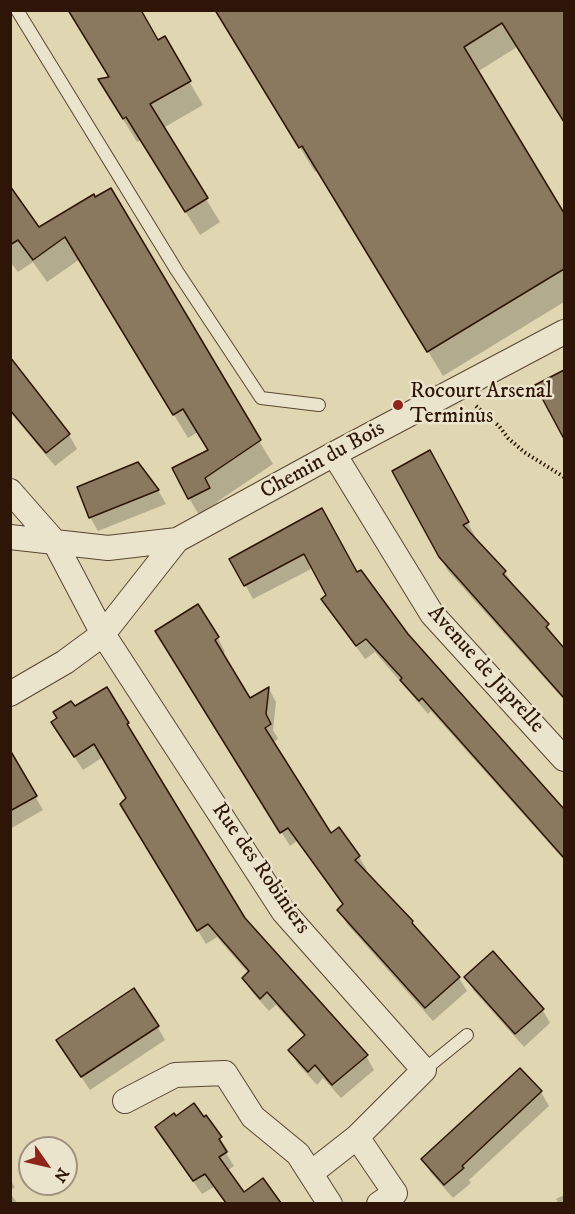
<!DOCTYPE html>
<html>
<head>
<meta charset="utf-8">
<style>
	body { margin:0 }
	#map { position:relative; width:575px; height:1214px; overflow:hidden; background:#e0d6b1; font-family:"IM FELL DW Pica",serif }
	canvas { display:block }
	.frame { position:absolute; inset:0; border:12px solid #2e1507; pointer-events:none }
	.north { position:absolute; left:18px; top:1136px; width:60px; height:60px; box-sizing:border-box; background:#ebe4cc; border:2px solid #9f917d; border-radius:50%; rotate:124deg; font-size:16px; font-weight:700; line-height:24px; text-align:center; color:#2e1507 }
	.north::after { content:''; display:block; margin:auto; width:21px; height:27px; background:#8f2418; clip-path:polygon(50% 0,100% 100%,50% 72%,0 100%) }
</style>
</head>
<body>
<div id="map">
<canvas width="575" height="1214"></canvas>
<div class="frame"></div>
<div class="north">N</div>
</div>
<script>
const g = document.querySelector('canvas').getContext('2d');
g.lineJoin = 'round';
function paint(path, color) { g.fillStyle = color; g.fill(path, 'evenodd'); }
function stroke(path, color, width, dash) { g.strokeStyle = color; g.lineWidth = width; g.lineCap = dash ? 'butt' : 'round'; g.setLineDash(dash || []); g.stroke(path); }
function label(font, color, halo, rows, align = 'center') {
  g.font = font + ' "IM FELL DW Pica",serif'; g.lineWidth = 5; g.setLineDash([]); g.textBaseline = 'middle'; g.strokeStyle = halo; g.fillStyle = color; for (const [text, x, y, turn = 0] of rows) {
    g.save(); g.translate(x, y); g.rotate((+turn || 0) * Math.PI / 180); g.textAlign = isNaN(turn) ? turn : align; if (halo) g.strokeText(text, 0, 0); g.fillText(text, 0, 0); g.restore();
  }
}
paint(new Path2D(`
	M216,10H564V122L517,47L477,72L564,216V302L443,376L318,170L315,172Z
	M164,39L203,105L163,128L220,222L200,235L141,140L137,142L113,103L111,78Z
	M10,189L39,229L93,196L259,441L273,464L217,502L222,512L203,522L189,498L174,468L209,451L198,432L188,438L80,259L47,282L33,262L18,272L10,262Z
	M10,359L69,435L77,449L55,466L10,412Z
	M564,371V432H563L537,386Z
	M437,466L475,536L473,538L505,572L513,585L547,625L555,639L564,650V700L448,571L440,556Z
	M158,490L166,504L98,531L90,517Z
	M321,510L357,574L406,635L564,811V860L431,711L428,714L375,652L365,659L323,600L328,596L313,568L253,599L231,559Z
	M218,638L225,652L222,654L250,700L269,689L276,702L273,730L278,739L272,743L330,835L359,857L367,870L364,872L412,922L417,930L459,978L467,991L433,1021L347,924L339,910L344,905L297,841L290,846L165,645Z
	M106,689L244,919L366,1056L374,1070L341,1098L323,1078L317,1085L298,1064L290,1051L305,1037L276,1005L269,1011L252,992L244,979L249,974L217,937L206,944L130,818L128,798L103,757L83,770L61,736L75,708Z
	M18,766L43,810L10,829V770Z
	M466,978L542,1009L550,1023L524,1047L474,991Z
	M157,1026L165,1040L90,1090L66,1054Z
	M541,1092L549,1106L469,1180L471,1183L453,1198L431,1173L423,1159Z
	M206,1117L229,1152L226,1153L234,1166L227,1171L244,1194L263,1180L279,1204H226L214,1187L202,1194L165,1141L176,1118L204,1119Z
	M10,1180L15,1187L10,1191Z
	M10,1193L18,1204H10Z
	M564,1195V1204H559L556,1199Z`), '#0003');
const building = new Path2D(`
	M68,10H141L158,40L165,36L191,81L150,104L208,198L185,212L126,117L123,119L98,79L109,77Z
	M215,10H564V122L502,23L464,47L564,213V269L427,352L302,146L299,148Z
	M10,186L39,227L94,194L95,197L111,188L261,440L205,478L210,488L188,499L172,468L208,450L183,409L173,415L65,237L33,260L18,240L10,245Z
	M10,357L70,434L46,453L10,410Z
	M564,370V439L535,385Z
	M430,450L469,522L463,525L506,571L503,574L549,624L546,627L564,648V698L439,557L392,471Z
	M138,462L159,490L89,518L77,487Z
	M322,508L357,572L361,570L408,634L564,809V858L422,698L419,701L400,680L402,678L366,639L356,646L321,599L326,595L304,554L244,586L229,559Z
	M198,604L219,637L215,640L250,698L269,687L266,714L271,724L265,728L331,833L339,827L360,856L355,860L413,921L412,923L460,977L425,1008L337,910L343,904L288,828L280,833L155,631Z
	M107,687L129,723L127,724L245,918L368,1055L332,1085L315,1065L308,1072L288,1050L305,1035L267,992L260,999L242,978L249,971L208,924L197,931L120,804L126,798L94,744L74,757L51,722L57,718L53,712L71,701L75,706Z
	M10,750L37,796L10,811Z
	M493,951L544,1009L515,1034L464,977Z
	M134,988L159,1026L81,1077L56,1040Z
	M520,1068L542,1091L462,1166L464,1168L444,1185L421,1159Z
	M194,1103L204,1117L206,1115L222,1137L219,1139L227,1152L219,1157L244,1192L263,1178L281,1203H226L205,1174L193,1181L155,1127L174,1113L176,1116Z`);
paint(building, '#8b795f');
stroke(building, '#2e1507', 1.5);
const service = new Path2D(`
	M17,10L177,271L261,398L319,405
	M424,1070L467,1035`);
const minor = new Path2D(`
	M334,454L432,614L564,759
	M10,491L54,541L103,634L283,911L424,1070L357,1137L311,1173
	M10,537L108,548L177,540L334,454L564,332
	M10,694L65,662L103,634L177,540
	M125,1101L175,1075L225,1073L253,1117L298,1154L330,1204
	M357,1137L395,1193L379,1204`);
stroke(service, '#5a4532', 14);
stroke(minor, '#5a4532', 26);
stroke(new Path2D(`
	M476,406L499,426L508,438L524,452L564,477`), '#2e1507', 4, [1.5, 3]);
stroke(service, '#ebe4cc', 12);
stroke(minor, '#ebe4cc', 24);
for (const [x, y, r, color] of [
	[398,405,6,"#8f2418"]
]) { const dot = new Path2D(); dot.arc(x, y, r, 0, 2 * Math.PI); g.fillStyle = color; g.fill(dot); stroke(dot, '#ebe4cc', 2); }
label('22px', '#2e1507', '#ebe4cc', [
	["Rocourt Arsenal",410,392],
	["Terminus",410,417]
], 'left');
label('22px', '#2e1507', '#ebe4cc', [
	["Chemin du Bois",323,461,-29],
	["Avenue de Juprelle",485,670,48],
	["Rue des Robiniers",260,869,55]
]);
</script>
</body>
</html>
